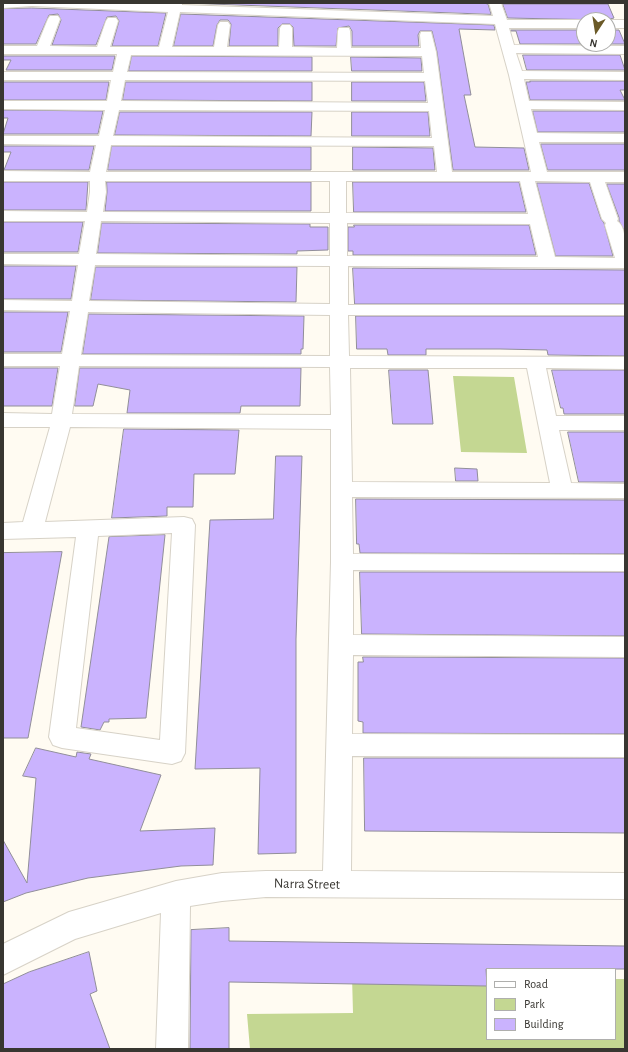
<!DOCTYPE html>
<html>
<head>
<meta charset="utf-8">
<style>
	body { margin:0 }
	#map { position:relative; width:628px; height:1052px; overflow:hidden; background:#fffbf2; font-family:"Alegreya Sans",sans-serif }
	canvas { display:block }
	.frame { position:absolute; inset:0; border:4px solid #383631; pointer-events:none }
	.legend { position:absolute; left:486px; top:968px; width:130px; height:72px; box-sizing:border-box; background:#fff; border:1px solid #afafad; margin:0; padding:5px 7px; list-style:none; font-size:12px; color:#383631 }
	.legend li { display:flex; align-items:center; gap:8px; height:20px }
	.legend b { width:20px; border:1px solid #afafad }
	.north { position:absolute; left:576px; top:12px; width:40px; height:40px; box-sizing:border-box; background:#fff; border:1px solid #afafad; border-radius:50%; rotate:192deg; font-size:11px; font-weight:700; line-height:16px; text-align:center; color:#383631 }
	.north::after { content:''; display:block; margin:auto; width:14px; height:18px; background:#6b5a28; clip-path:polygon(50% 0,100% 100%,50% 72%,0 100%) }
</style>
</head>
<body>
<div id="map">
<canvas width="628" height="1052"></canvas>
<div class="frame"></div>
<ul class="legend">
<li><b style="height:5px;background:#fff"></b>Road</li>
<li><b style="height:11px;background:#c4d792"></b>Park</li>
<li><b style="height:11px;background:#cab3fe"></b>Building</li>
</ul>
<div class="north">N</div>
</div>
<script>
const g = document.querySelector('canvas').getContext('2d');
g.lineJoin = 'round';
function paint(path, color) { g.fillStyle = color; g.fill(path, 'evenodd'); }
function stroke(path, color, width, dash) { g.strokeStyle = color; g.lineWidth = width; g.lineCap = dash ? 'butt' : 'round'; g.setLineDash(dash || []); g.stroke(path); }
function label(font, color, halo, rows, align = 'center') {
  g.font = font + ' "Alegreya Sans",sans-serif'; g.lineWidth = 3.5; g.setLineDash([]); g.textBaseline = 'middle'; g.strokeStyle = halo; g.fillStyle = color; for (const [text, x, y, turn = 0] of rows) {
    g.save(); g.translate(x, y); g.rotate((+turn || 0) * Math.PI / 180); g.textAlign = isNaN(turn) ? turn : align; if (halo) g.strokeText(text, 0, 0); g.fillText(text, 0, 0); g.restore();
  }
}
paint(new Path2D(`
	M453,376L514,377L527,453L461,452Z
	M352,976L487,978V1039H615V979H625V1049H250L247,1014L353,1013Z`), '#c4d792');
const building = new Path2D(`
	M184,3H483L488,4L491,14Z
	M503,4H608L614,18L606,20L508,18Z
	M32,8L166,13L158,46H112L119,21L116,16L107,17L96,45H52L61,20L58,14L49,15L36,44H3V9Z
	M181,14L494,25L495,30L459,29L471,95H464L475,147L524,148L529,170H453L437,52L432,31H420L418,35L419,46H352V31L349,26L338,28L336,46H294L293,27L290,24H282L278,28V46H229L231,24L228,20H220L217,25L213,46H174Z
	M511,30H584V44H608V30H619L625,44H520L516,31H511Z
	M523,55H620L625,70H527Z
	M3,56H115L112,70H6L11,60H3Z
	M132,56L312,57V71H129Z
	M351,57L421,58L422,71H352Z
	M530,81H625V90H620L625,100H530L526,82H530Z
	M3,82H109L106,100H3Z
	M126,82H312V101L123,100Z
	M352,82H424L426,101H352Z
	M3,110L103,111L98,134H3L8,118H3Z
	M533,111H625V132H538Z
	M120,112H312L311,136L115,135Z
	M352,112H428L430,136H352Z
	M541,144H625V170H548Z
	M3,146H94L89,170H4L11,152H3Z
	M112,146L311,147V170H108Z
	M353,147L433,148L435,170H353Z
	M3,182H88L86,210H3Z
	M107,182H311V211H105L107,192Z
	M353,182H519L526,212H354Z
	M537,183H589L601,219L604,223L613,256H556Z
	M607,184H625V232L619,221V218Z
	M3,222H83L78,252H3Z
	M102,223L310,224V227H328V250L297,251V254L98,253Z
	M354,225H529L536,255H353V251H348V227H354Z
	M3,266H76L71,299H3Z
	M96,267H297L296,302L91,300Z
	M353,268L625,270V304H355Z
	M3,312H68L61,352H3Z
	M89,314L304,316L303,349H301V354H83Z
	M356,316H625V356L548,355L547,350L500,349H426V355H388L387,349H357Z
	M3,368H58L52,406H3Z
	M80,368H301L300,406H241L240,413H127L130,390L98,384L93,406H75Z
	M389,370H428L433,424H393Z
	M552,370H625V414H564L563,408H561Z
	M124,429L239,430L235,474H194L193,507H167V516L112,518Z
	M568,432H625V482H579Z
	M276,456H302L296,639V853L258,854L260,768L195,769L210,520L273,519Z
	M455,468L477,469L478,481H456Z
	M356,499L625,500V554L360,553L359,544H357Z
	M165,535L146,718L109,719V722H104L100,730L81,727L109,537Z
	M62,552L28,738H3V553Z
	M360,572H625V636L362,634Z
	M363,657L625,658V734L363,733V722L358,721V662H363Z
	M36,748L76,757L77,752L91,754L89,759L161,775L140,831L215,828L213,865L181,866L88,878L26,893L3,902V840L27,883L36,778L23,776Z
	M364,758H625V833L365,831Z
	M229,928V941L625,946V969H486L487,986L229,982V1049H190L191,930Z
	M89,952L97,991L90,994L110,1049H3V984L29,972Z`);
paint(building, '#cab3fe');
stroke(building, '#918e99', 1);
const minor = new Path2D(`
	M3,3L170,4L182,3V5L493,16L489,3H501L507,20H584V28H509L514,45L625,46V54L516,53L522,71L625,72V80L524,79L529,101L625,102V110L531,109L537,133L625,134V142H539L547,172H625V182H605L618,219L617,221C628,227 625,256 625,268L348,266V305H625V315H348L349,356L625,357V369L546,368L556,416H625V430H559L571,483L625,484V498L352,497L353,554L625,555V571L353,570V635L625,637V657L353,655L352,734L625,735V757L352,756L351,871L625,873V899L266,897L222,901L190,906L188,1049H156L161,913L75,939L3,975V944L69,912L176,881L222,873L266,871H323L331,562V429L70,427L45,522L184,517L192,519L195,525L185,753L181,761L172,764L62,748L53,745L49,737L76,537L3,539V523L23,522L50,427H3V413L52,414L60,366H3V354H62L70,311L3,310V300L72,301L78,265L3,264V254H79L85,221H3V211L87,212L90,192V181H3V171L90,172L96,145L3,144V136H99L105,110L3,109V101H107L111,80H3V72H113L117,54H3V46H37L48,19L50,16H58L60,19L50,46L97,47L106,21L108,18H116L118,21L110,47H159L168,12L32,6L3,8ZM180,12L495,24L509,75L531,172H452L436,52L431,32H421L420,35L421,48H351L350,31L349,28H339L338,31L337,48L292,47V28L290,25H282L280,28L279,47H227L230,25L228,22H220L218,25L214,47H172ZM131,55L422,56L424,73L127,72ZM125,80L425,81L428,103L121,101ZM119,110L429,111L432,138L113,136ZM111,145L434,146L437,172H106ZM105,181H330V213L103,212L106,192ZM346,181H520L528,214L346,213ZM535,181L590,182L602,219L606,223L605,225L615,258L555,257ZM101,221L330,223V256L96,254ZM347,223L530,224L538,257L347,256ZM95,265L330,266V304L89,301ZM88,312L330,315V356L81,355ZM79,366L330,367L331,415L72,414ZM350,368H527L550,483L352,482ZM172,533L160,740L76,728L98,536Z
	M608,20H625V28H608Z`);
stroke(minor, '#d7d2c7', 2);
paint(minor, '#fff');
label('14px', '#383631', '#fff', [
	["Narra Street",307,884,1]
]);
</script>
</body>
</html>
